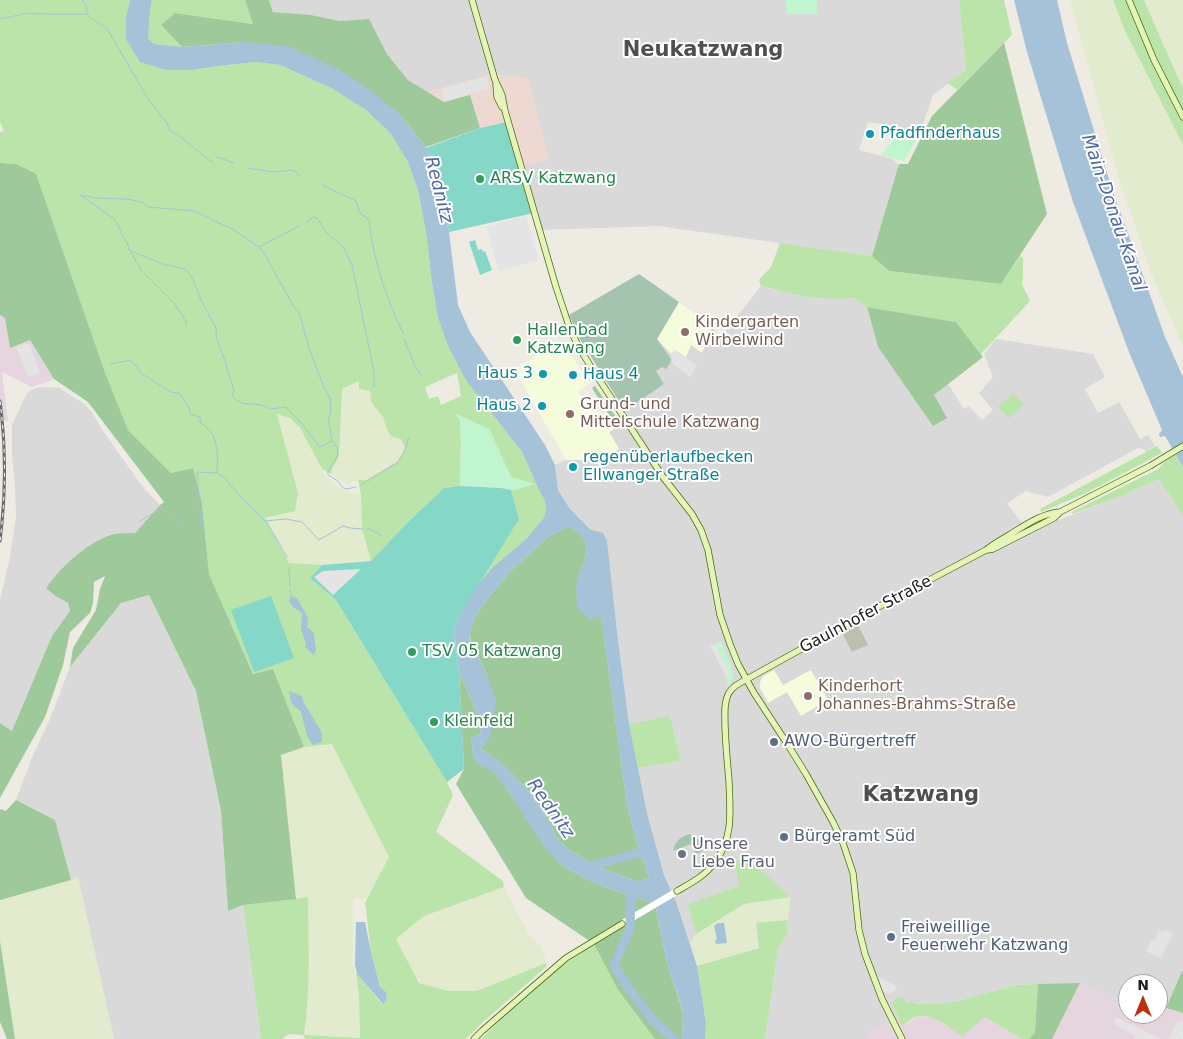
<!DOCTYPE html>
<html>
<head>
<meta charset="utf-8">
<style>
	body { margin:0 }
	#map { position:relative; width:1183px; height:1039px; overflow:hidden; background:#edebe2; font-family:"DejaVu Sans",sans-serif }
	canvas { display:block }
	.north { position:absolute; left:1118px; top:974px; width:50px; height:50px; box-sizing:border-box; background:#fff; border:1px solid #a4a4a4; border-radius:50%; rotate:0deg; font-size:14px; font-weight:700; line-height:20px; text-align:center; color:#1c1c1c }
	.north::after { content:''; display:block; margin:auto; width:18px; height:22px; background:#ba320e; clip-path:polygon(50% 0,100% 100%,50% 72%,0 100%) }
</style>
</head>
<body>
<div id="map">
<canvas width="1183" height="1039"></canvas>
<div class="north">N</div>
</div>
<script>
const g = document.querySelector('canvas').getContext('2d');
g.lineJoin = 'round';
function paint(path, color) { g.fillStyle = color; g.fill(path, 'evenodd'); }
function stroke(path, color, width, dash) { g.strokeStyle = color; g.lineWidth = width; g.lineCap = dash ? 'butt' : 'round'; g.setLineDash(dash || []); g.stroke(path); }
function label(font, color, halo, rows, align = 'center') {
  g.font = font + ' "DejaVu Sans",sans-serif'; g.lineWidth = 4; g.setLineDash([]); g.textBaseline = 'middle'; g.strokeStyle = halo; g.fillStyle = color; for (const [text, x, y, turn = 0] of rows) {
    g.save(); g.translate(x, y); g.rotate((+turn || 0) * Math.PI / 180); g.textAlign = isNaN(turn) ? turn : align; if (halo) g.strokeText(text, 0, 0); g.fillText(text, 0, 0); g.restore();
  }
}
paint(new Path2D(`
	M269,0H959L966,70L933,95L920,133L897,127L868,122L859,150L893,159L899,165L872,256L658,226L539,230L521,167L549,159L493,74L427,92L408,80L387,54L369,20L340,21L311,15L273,12Z
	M761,286L771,289L841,299L854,298L867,307L878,347L934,426V395L948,384L964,409L969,406L982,420L993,410L979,393L993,377L984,354L996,339L1093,354L1105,377L1085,389L1098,413L1119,402L1140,439L1148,435L1155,446L1146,452L1144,449L1138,448L1048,497L1026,491L1007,503L1030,534L1056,521L1119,497L1159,479L1183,516V971H1182L1166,1008L1158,1006V984H1128V1001L1116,998L1080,983L1016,985L950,1003L907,1004L902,996L891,1002L899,1020L868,1030L867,1039H765L778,948L787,935L790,897L735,862L740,886L689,904L696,934L690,943L677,904L664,875L647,813L638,768L681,761L670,717L629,724L618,640L607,540L602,533L591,530L570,509L558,490L555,465L566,460H598L619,449L609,432L614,429L625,411L664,384L656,371L671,359L657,339L679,302L712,326L720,338Z
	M47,387L59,388L83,403L91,411L103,431L142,486L160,505L135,533L115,534L57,597L68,603L70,611L52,637L12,731L0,723V600L10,557L16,517L15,488L12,454V425L17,414L26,395L30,391L36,388Z
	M149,595L196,691L221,811L228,911L243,905L261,1039H114L78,878L71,880L55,820L16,800L33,755L50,719L70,667L121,603Z`), '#dad9d9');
paint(new Path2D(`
	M493,74L528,78L549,159L521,167L507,122L480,128L470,95L444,102L427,92Z`), '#edd9d2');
paint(new Path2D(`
	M0,315L5,318L10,348L30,340L54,379L32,387L2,372L8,422L0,416Z
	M1080,983L1116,998L1128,1001V1014H1158V1006L1183,1013L1182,1039H1052Z
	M919,1016L930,1017L954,1029L984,1017L1022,1039H867V1030L899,1020L902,1026Z`), '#e5d5df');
paint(new Path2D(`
	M679,302L712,326L702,353L691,345L686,357L675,350L671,354L657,339Z
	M562,342L590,383L578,392L583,399L586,397L614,429L609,432L619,449L598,460H566L514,369Z
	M774,670L783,685L811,670L828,700L801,716L787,692L768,703L760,688V682L763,676Z`), '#f5fcdc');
paint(new Path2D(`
	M857,623L868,645L852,652L841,631Z`), '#bdc0af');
paint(new Path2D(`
	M1070,0H1113L1125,31L1183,145V347L1153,277L1120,183Z
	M1144,0H1183V89L1153,21Z
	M359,381L370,391L371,402L383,417L387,430L392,437L401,439L405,449L398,461L366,480H358L348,485L332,474V470L339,456L342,389Z
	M277,414L290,418L300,428L326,477L334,484L343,490L361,495L362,528L371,561L322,565L289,563L265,518L295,511L298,493Z
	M332,743L389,857L368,899H353V965L359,994L360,1038L303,1035L307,1011L308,983V898L296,899L280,755L304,747Z
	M78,877L114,1039H15L0,941V900Z
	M504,887L528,933L540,945L545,955L546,963L477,991H449L420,983L396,939L424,916Z
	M790,897L788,920L756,924L759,948L697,966L690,943L696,934L744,904Z`), '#e3ebce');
paint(new Path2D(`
	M0,0H130L126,17V39L193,70L218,66L256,62L280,65L333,89L366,110L391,134L408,162L418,190L426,232L432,283L438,318L448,346L465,379L522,452L538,488L545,501L546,511L543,519L526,539L492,568L474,590L519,519L511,490L519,489L533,484L511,477L489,429L455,414L460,420L461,440L460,486L444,488L407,523L371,561L362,528L361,495L358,480H366L398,461L405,448L401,439L392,437L387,430L383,417L371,402L370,391L359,389V381L342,389L339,456L332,470V474L322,469L300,428L290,418L277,414L298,493L295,511L265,518L289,563L322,565L310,578L336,600L447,782L453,795L436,832L503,881L504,887L424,916L396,939L419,983L449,991H477L546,963V967L483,1022L466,1039H305L303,1035L289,1034L282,1039H261L243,905L308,897C308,943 311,989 304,1035L360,1038L359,994L356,974H357L382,1004L387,999L386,992L380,987L371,952L365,903L389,857L332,744L304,747L273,669L253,674L209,574L202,503L193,468L171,473L128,430L16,164L0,163V132L4,131L0,122ZM457,373L461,396L441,405L438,396L429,399L425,387Z
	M152,0H245L254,24L175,13L161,25L182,47L154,44L148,38L150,10Z
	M959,0H1004L1012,35L957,90L948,83L966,70Z
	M1113,0H1144L1183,89V145L1125,31Z
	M780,243L872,256L889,271L1001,284L1020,256L1023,258V276L1022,284L1030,301L981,354L956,322L867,307L854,298L841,299L807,297L761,286L759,280L771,267Z
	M1013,393L1024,405L1009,418L998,407Z
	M1157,446L1162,453L1086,493L1041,512L1040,509Z
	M1174,452L1183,467V516L1159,479L1119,497L1072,514V512L1158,469Z
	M670,716L681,761L638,768L629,724Z
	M747,858L790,897L744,904L696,934L688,904L739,886L735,862Z
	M788,920L787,935L778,948L765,1039H705L706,1023L697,966L759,948L756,923Z
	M594,944L618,990L655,1039H481L524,997L551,973Z
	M1038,984L1035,1032L1029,1039H1022L984,1017L962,1037C953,1029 932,1014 919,1016C914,1017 906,1023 902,1026L891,1002L902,996L907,1003L912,1001L915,1004L950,1003L1016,985Z`), '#bbe4ab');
paint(new Path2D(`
	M245,0H269L273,12L311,15L340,21L369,19L387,54L408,80L444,102L470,95L480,128L426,147L399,114L243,42L182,47L161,25L175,13L253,24Z
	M1004,43L1047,214L1001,284L889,271L872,256L899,164H908L932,116Z
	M0,163L16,164L36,174L105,373L128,430L171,473L193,468L202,503L209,574L253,674L273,669L304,747L281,755L296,899L243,905L228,911L221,811L196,691L149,595L121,603L70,667L73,648L96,610L100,589L105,576L94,582L93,603L90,613L70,632L63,665L45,717L0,798V723L12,731L52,636L70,611L68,603L57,597L46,588C61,567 89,540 115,534C121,533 129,533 135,533L160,505L164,502L88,402L54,379L30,340L10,348L5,318L0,315Z
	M867,307L956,322L983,357L934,395L947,418L933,426L878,347Z
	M595,386L618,420L611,418L592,388Z
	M570,526C574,530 579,533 583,537C592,549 582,566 578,577L601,615L627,804L636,839L649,877L638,882L591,864L568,849L556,837L550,822L526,788L499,761L481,749L487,675L469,636L475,617L491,594L510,572L547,537Z
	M459,671L476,711L481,734L471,738L473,754L477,763L492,770L509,792L559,863L582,877L616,891L655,904L667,963L683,1012L682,1039H655L618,990L594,944L526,898L456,784L464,769Z
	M16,800L55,820L71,880L0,900V809L6,811Z
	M0,941L15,1039H7L0,1022Z
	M1182,971H1183V1013L1166,1008Z
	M1080,983L1052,1039H1029L1035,1032L1038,984Z`), '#9ec99a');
paint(new Path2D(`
	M639,274L679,302L657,339L671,359V362L666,369L662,367L656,371L664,384L625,411L580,339L569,315Z
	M689,834L698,839L703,851L696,854L691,844L673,851C676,840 679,838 689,834Z`), '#a5c4b0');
paint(new Path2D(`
	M786,0H817V14H786Z
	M899,128L920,134L904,161L881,155L892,142Z
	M454,413L489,429L511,477L534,484L519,489L511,490L501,488L460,486L461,440L460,420Z
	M721,640C723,650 736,673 733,679C732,681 729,684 728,686L726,678H730L727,668L715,644Z`), '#c1f5d0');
paint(new Path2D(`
	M507,122L534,213L449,232L440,191L426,148L480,128Z
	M475,240L478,250L482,249L483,252L485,251L492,270L480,275L469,242Z
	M460,486L501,488L511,490L519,519L461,613L454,632L459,671L464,769L447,782L336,600L310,578L322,565L371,561L407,523L444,488Z
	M271,596L294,658L254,672L231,610Z`), '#85d7c8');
paint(new Path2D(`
	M486,77L489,88L445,101L442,89Z
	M526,216L539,260L499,271L486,227Z
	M29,343L40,373L28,377L16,347Z
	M675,350L697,365L690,377L672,363L671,354Z
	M361,569L333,595L314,577L323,571Z
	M715,644L727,668L731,678H726L724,672L710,646Z
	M1168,930L1173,933L1161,958L1146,951L1152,939L1155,940L1158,932Z
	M876,976L897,986L896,990L889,994L883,992Z
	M1116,1017L1161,1039H1134L1135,1035L1113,1024Z
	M1178,1020L1183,1023V1035L1181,1039H1169Z`), '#e4e4e4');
paint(new Path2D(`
	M130,0H152L150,10L148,38L154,44L182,47L243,42L288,46L336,68L371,90L399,114L426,147L440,191L449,232L458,305L470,332L545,445L555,465L558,490L570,509L591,530L603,533L607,540L618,640L629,724L638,768L647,813L664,875L677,904L697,966L706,1023L705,1039H682L683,1011L667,963L655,904L616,891L582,877L559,863L544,847L509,792L492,771L477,764L473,754L471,738L481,734L476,711L459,671L454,632L461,613L474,590L492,568L526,539L543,519L546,511L545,501L538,488L522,452L465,379L448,346L438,318L432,283L426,232L418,190L408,162L391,134L366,110L333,89L280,65L256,62L218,66L193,70H166L140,62L126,39V17ZM570,526C583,538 591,543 584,562C582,567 579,572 578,577C575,586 577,598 577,608L589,619L601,616L627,804L636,839L649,877L638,882L591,864L568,849L556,837L550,822L526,788L499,761L481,749L490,737L496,700L487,675L469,637L475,617L491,594L510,572L547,537Z
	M1014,0H1057L1067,43L1112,189L1165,337L1183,377V467L1165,436L1160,437L1159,434L1162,430L1129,352L1073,202L1027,52Z
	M291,596L297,598L308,618L307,627L314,633L316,650L314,655L305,647L306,644L301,629L302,613L293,607L289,601Z
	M289,691L302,696L303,701L322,733V742L313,745L307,736L301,712L291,703Z
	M356,922H365L371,952L380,987L386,992L387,999L383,1004L357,974L355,965Z
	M718,923H724L727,942L726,943L716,944L715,941L717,939L714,926Z`), '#a5c2d8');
paint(new Path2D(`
	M676,888L679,894L623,927L620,921Z`), '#fff');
stroke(new Path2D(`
	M82,0C89,6 85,8 88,15C93,22 103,24 108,30L148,99L167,123L170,131L177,134L209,160L213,162
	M0,19L29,13L45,14H87
	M217,157L234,163
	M247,168L273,172L293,170L300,176
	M322,185L356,201L360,213L369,220C373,259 386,298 403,333
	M306,222L314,217L318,219L325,231L344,248L352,265L374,372V387
	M259,247L299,226
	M129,250L162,264L185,269L189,274L193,280L201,300L216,328V337L222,352L234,390L232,395C234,397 235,400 238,401C246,407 260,401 270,409L286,407L302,424L320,447L332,441L338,449L337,457L328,471V475L338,481L343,488L347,489L356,487
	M186,326V322L175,304L141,270L129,249L127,242L122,235L117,222L113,218L80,195L96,198L127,199L142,202L148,207L194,211L236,231L259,247L265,255L294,307L298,311L301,319L309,348L315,364L323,385L330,398L331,412L329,417V423L332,441
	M404,339L415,366L421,375
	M110,364L131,360L142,374L171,392L179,393L189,408L190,414L200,417V423C219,433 218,453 217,472
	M361,485L397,463L404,453L409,438
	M140,521L162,508L184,527
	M266,521L287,557
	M201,526L197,472L217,473L225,478L239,495L265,521L286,519L302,522L319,540L343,526L350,528L363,529
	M367,529H370L382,536
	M189,530L190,531
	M289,568L290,586
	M290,590L291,596`), '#a5c2d8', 1);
stroke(new Path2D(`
	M587,867L649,850
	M631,887L630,929L614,965L632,993L653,1020L674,1039`), '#a5c2d8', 9);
const secondary = new Path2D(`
	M472,0L495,80L502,95L505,111L556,287L569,326L578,346L593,370L663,477L692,514L701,530L708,550L720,615L730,644L738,664L754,693L788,745L806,774L833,822L843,843L853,873L859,930L865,954L882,999L902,1039
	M1129,0L1154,60L1183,117
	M496,85L497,97L502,107
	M987,550L993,549L1054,518L1060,512L1150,466L1183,446
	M677,891C691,883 705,876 714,863C734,839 730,810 729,781C727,757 724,732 725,708C726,696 729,689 740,683L850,622L986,550C993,544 1001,540 1009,535C1026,525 1040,514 1060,512
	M474,1039L482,1031L529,990L566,958L622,924`);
stroke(secondary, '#4c6a0c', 7);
stroke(secondary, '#e5f4b9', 5.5);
const rail = new Path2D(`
	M0,401C6,447 6,494 0,541`);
stroke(rail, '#6a6a6a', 3);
stroke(rail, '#fff', 1, [4]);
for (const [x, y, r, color] of [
	[870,134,5,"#0f9aa8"],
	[480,179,5,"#2e9e5b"],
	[685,332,5,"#8d6e63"],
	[517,340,5,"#2e9e5b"],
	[543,374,5,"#0f9aa8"],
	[573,375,5,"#0f9aa8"],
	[542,406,5,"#0f9aa8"],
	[570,414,5,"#8d6e63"],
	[573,467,5,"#0f9aa8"],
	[412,652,5,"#2e9e5b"],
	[808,696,5,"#8d6e63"],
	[434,722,5,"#2e9e5b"],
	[774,742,5,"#5c6f8a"],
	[784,837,5,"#5c6f8a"],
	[682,854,5,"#6b7280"],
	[891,937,5,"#5c6f8a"]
]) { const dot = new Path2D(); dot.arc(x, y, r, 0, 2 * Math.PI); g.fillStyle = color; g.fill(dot); stroke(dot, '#fff', 2); }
label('16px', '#0d838f', '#fff', [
	["Pfadfinderhaus",880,134],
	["Haus 3",533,374,"right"],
	["Haus 4",583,375],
	["Haus 2",532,406,"right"],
	["regenüberlaufbecken",583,458],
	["Ellwanger Straße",583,476]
], 'left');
label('16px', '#27864d', '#fff', [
	["ARSV Katzwang",490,179],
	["Hallenbad",527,331],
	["Katzwang",527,349],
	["TSV 05 Katzwang",422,652],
	["Kleinfeld",444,722]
], 'left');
label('16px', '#785e54', '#fff', [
	["Kindergarten",695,323],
	["Wirbelwind",695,341],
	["Grund- und",580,405],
	["Mittelschule Katzwang",580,423],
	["Kinderhort",818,687],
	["Johannes-Brahms-Straße",818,705]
], 'left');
label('16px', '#1c1c1c', '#fff', [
	["Gaulnhofer Straße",866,615,-28]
]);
label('16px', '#4e5e75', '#fff', [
	["AWO-Bürgertreff",784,742],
	["Bürgeramt Süd",794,837],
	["Freiweillige",901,928],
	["Feuerwehr Katzwang",901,946]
], 'left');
label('16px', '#5b616d', '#fff', [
	["Unsere",692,845],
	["Liebe Frau",692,863]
], 'left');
label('italic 18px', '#5068a4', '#fff', [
	["Rednitz",438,190,76],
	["Main-Donau-Kanal",1113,213,71],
	["Rednitz",550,809,55]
]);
label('bold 21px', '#4f4f4f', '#fff', [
	["Neukatzwang",703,51],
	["Katzwang",921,796]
]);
</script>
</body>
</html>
